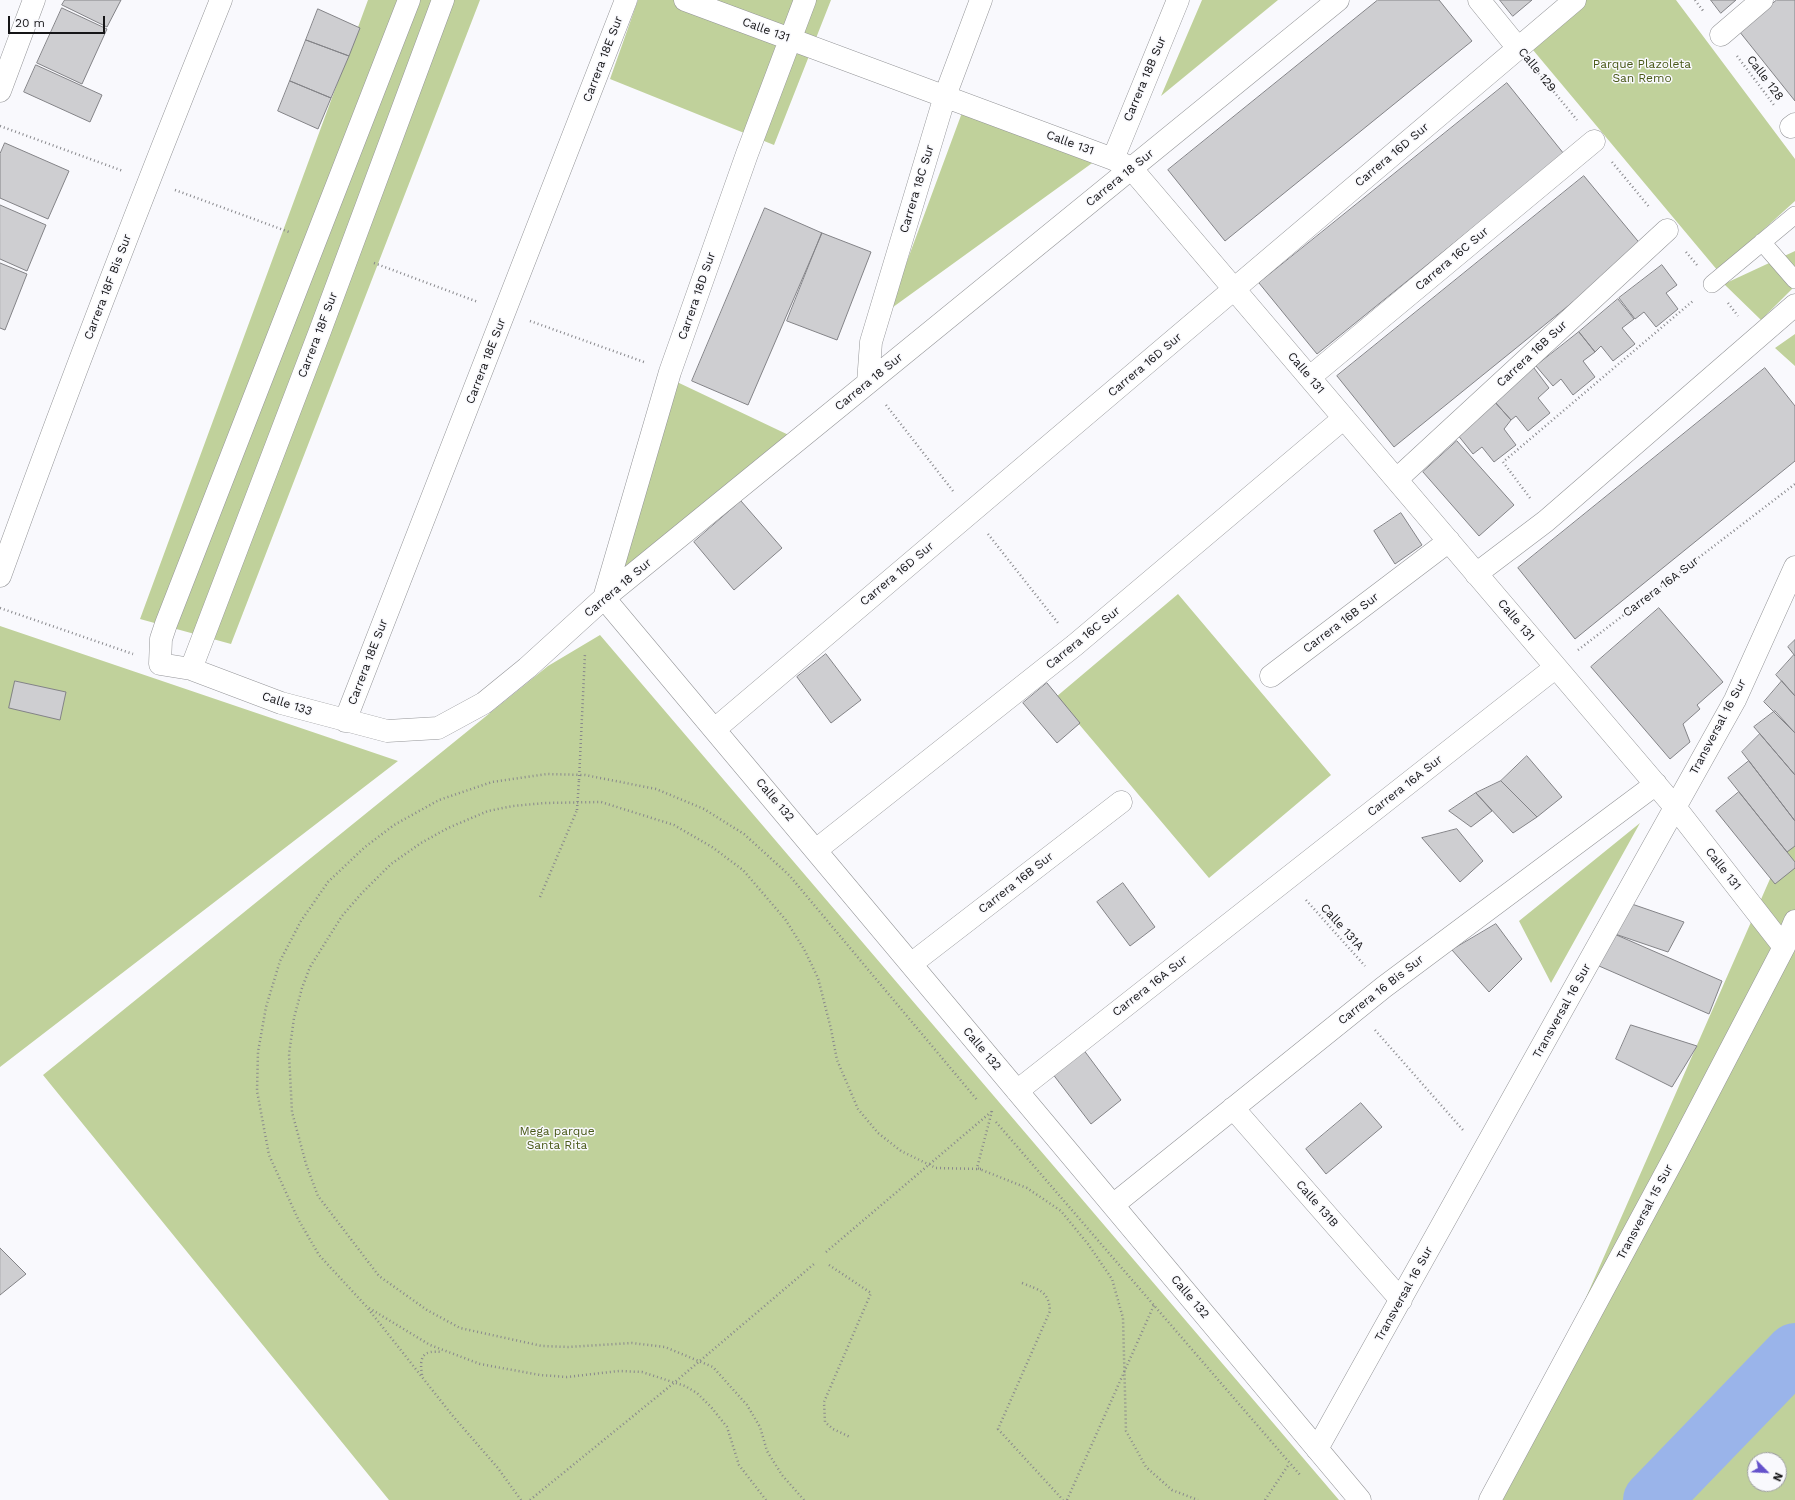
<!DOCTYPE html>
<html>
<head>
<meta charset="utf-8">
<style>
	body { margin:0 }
	#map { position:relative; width:1795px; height:1500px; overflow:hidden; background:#f9f9fd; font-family:"Work Sans",sans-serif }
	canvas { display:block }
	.north { position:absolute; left:1747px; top:1452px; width:40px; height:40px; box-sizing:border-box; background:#f9f9fd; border:1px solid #9e9ea1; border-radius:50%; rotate:114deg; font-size:11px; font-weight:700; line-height:16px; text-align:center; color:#151517 }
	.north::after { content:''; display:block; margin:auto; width:14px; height:18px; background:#6552cb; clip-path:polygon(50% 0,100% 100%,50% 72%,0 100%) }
	.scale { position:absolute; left:8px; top:16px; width:97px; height:18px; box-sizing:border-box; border:2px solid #151517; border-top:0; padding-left:5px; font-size:12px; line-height:14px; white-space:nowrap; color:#151517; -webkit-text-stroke:3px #f9f9fd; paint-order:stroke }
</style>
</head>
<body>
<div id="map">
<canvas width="1795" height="1500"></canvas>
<div class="north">N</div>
<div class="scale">20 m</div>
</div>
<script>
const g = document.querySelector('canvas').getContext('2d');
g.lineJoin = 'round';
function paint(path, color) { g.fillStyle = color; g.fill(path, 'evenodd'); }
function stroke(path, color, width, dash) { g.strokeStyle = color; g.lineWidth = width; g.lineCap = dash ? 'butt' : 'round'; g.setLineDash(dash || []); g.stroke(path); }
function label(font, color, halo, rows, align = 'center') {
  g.font = font + ' "Work Sans",sans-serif'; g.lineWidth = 3; g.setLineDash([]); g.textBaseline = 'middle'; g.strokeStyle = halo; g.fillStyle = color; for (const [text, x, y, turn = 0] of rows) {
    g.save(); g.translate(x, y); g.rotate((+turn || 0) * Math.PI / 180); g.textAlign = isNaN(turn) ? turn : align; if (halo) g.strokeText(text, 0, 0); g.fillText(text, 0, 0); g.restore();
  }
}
paint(new Path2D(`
	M368,0H480L231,644L140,619Z
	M638,0H831L774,145L610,79Z
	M1202,0H1278L1161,96Z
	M1586,0H1676L1795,159V201L1718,271L1528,44Z
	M963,110L1095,161L889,310Z
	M1795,251V286L1761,320L1724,284Z
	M1795,334V366L1775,348Z
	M677,382L795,438L620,581Z
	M1178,594L1331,775L1209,878L1056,697Z
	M0,626L398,761L0,1067Z
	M600,635L1339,1500H389L43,1075L548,666Z
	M1795,822V1500H1497ZM1755,1460H1779V1484H1755Z
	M1640,823L1551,983L1519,921Z`), '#c0d19b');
stroke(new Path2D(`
	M1652,1500L1795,1352`), '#9ab4ea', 58);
const building = new Path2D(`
	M65,0H121L107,27L62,5Z
	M1378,0H1439L1472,41L1225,241L1168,170Z
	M1500,0H1532L1513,16Z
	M1711,0H1736L1721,13Z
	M1777,0H1795V101L1739,31Z
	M62,8L107,29L82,84L37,63Z
	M318,9L360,28L349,56L306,40Z
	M306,40L349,56L331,98L290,81Z
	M36,65L102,95L90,122L24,92Z
	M290,81L331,98L318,129L278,111Z
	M1507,83L1564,154L1317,354L1259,283Z
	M5,143L69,171L48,219L0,198V154Z
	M1584,176L1642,246L1394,447L1337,376Z
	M0,205L46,225L27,271L0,259Z
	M765,208L822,233L748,405L692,381Z
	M822,233L871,252L837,340L787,321Z
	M0,263L27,274L5,330L0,328Z
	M1662,265L1677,285L1666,293L1678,309L1656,327L1644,312L1635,319L1619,298Z
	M1618,299L1634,319L1622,328L1635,344L1613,361L1601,346L1595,352L1579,332Z
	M1579,332L1595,352L1583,361L1595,377L1573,395L1561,379L1553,386L1536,366Z
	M1534,368L1549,388L1538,398L1550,413L1528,431L1516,416L1511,420L1494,401Z
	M1765,368L1795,406V461L1575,639L1518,568Z
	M1494,401L1511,420L1504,429L1516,445L1494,462L1482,447L1473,454L1457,434Z
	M1457,441L1514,505L1479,536L1423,472Z
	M741,501L782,548L734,590L694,542Z
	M1401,513L1422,545L1395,564L1374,531Z
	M1659,608L1723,682L1697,705L1700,709L1683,724L1690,742L1670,759L1591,667Z
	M1795,640V656L1788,647Z
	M826,654L861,700L831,723L797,677Z
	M1794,655L1795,656V696L1776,675Z
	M15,681L66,692L60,720L9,708Z
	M1782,681L1795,696V733L1764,702Z
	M1047,683L1080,723L1057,743L1023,703Z
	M1775,711L1795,733V775L1754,727Z
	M1760,734L1795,775V821L1742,752Z
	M1527,756L1562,797L1537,817L1501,781Z
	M1749,761L1795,821V846L1787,852L1728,778Z
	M1501,781L1537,817L1513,833L1476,793Z
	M1739,792L1795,862V868L1775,884L1716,811Z
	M1476,793L1492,811L1471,827L1449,811Z
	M1457,829L1483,861L1460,882L1422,838Z
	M1123,883L1155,927L1130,946L1097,902Z
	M1626,902L1684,922L1668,952L1612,933Z
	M1496,924L1522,959L1489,992L1452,950Z
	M1612,933L1722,981L1709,1014L1599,966Z
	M1631,1025L1697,1046L1672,1087L1616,1059Z
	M1083,1049L1121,1100L1091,1124L1052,1073Z
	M1361,1103L1382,1127L1326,1174L1306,1149Z
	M0,1248L26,1274L0,1295Z`);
paint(building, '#ceced1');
stroke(building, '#838387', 1);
const service = new Path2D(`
	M1762,242L1795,280
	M1712,284L1795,215`);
const minor = new Path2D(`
	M409,0L166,624L161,639L160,664L191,669L281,703L387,731L438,728L484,703L527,668L604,598L1338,0
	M685,0L1113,159L1131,168L1675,807L1784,947
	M1479,0L1518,48
	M1721,35L1762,0
	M0,91L34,0
	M1791,127L1795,124
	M1113,159L1178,0
	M1310,377L1594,141
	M868,383L871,342L945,96L981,0
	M1397,479L1667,230
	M1476,574L1546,521L1795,305
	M0,576C70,382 144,191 221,0
	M604,598L1360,1500
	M604,598L670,372L747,154L805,0
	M191,669L320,331L443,0
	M1271,676L1449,541
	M345,721L626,0
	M715,729L1575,0
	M816,850L1075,645L1344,418
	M911,964L1121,802
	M1017,1091L1556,667
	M1233,1108L1401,1300
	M1113,1205L1384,987L1656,784
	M1317,1449L1735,700L1795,567
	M1490,1500L1675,1156L1784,947L1795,921`);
stroke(service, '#949598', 18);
stroke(minor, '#949598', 23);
stroke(new Path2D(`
	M1695,0L1704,12
	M1737,56L1774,105
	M1536,70L1577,120
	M0,126L123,171
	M1612,162L1650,208
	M175,190L289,232
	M1686,252L1697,265
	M374,263L478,302
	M1728,303L1738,316
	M530,321L644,362
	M886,405L953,491
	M1530,498L1503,462L1694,300
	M988,534L1058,623
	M0,608L133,654
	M1578,650L1795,484
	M579,780L585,653
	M540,897L577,810
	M1306,900L1365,966
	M1375,1030L1463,1130
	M992,1111L977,1168L1027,1188L1061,1211L1088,1244L1112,1279L1123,1318L1126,1431L1146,1467L1172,1490L1198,1500
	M996,1122L1301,1476
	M826,1252L991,1112
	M829,1265L871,1293L824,1402L825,1422L833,1429L850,1437
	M1022,1283C1039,1290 1049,1291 1050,1311L998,1429L1063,1500
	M369,1308L430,1345L480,1364L540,1375L567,1377L619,1371L642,1372L685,1386L697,1393L711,1407L727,1427L739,1465L766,1500
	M422,1375C419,1356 423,1350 442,1352
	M521,1500L497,1467L452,1415L366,1306L319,1255L298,1219L269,1155L257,1091L258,1052L266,1007L280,961L301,921L328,882L365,847L394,825L439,800L492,782L547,774L585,775L656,789L704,809L744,834L789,875L978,1101
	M530,1500L675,1382L814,1264
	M804,1500L782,1475L767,1451L760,1427L747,1405L713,1367L665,1347L632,1343L568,1347L542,1346L460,1328L427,1310L379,1276L318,1196L306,1164L292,1112L289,1054L294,1018L302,988L310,967L342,916L361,894L391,864L421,843L448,828L488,811L513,806L545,803L601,802L674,825L712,847L743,870L785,919L804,949L818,978L831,1029L837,1060L858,1109L878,1133L901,1151L936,1168L981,1169
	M1067,1500L1154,1305
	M1265,1500L1289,1464`), '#88888c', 2.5, [1, 3]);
stroke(service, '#fff', 17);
stroke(minor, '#fff', 22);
stroke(new Path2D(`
	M577,810L579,780`), '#88888c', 2.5, [1, 3]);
label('12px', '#151517', '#f9f9fd', [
	["Calle 131",766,30,20],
	["Carrera 18E Sur",603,59,-69],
	["Calle 129",1537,70,51],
	["Calle 128",1765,78,53],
	["Carrera 18B Sur",1145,79,-67],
	["Calle 131",1070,143,20],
	["Carrera 16D Sur",1392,155,-40],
	["Carrera 18 Sur",1120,178,-39],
	["Carrera 18C Sur",917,189,-73],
	["Carrera 16C Sur",1452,259,-40],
	["Carrera 18F Bis Sur",108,287,-69],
	["Carrera 18D Sur",697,296,-71],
	["Carrera 18F Sur",318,335,-69],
	["Carrera 16B Sur",1532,354,-43],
	["Carrera 18E Sur",486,361,-69],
	["Carrera 16D Sur",1145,365,-40],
	["Calle 131",1306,373,50],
	["Carrera 18 Sur",869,382,-39],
	["Carrera 16D Sur",897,574,-40],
	["Carrera 16A Sur",1661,587,-37],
	["Carrera 18 Sur",618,588,-40],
	["Calle 131",1516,620,50],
	["Carrera 16B Sur",1341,623,-37],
	["Carrera 16C Sur",1083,638,-39],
	["Carrera 18E Sur",368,662,-69],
	["Calle 133",287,704,18],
	["Transversal 16 Sur",1718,727,-62],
	["Carrera 16A Sur",1405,786,-38],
	["Calle 132",775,800,50],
	["Calle 131",1723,869,52],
	["Carrera 16B Sur",1016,883,-38],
	["Calle 131A",1342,927,48],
	["Carrera 16A Sur",1150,986,-38],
	["Carrera 16 Bis Sur",1381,990,-38],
	["Transversal 16 Sur",1562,1011,-61],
	["Calle 132",982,1049,50],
	["Calle 131B",1317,1204,49],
	["Transversal 15 Sur",1645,1212,-62],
	["Transversal 16 Sur",1404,1294,-61],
	["Calle 132",1190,1297,50]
]);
label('12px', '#495918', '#f9f9fd', [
	["Parque Plazoleta",1642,64],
	["San Remo",1642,78],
	["Mega parque",557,1131],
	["Santa Rita",557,1145]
]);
</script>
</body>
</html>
